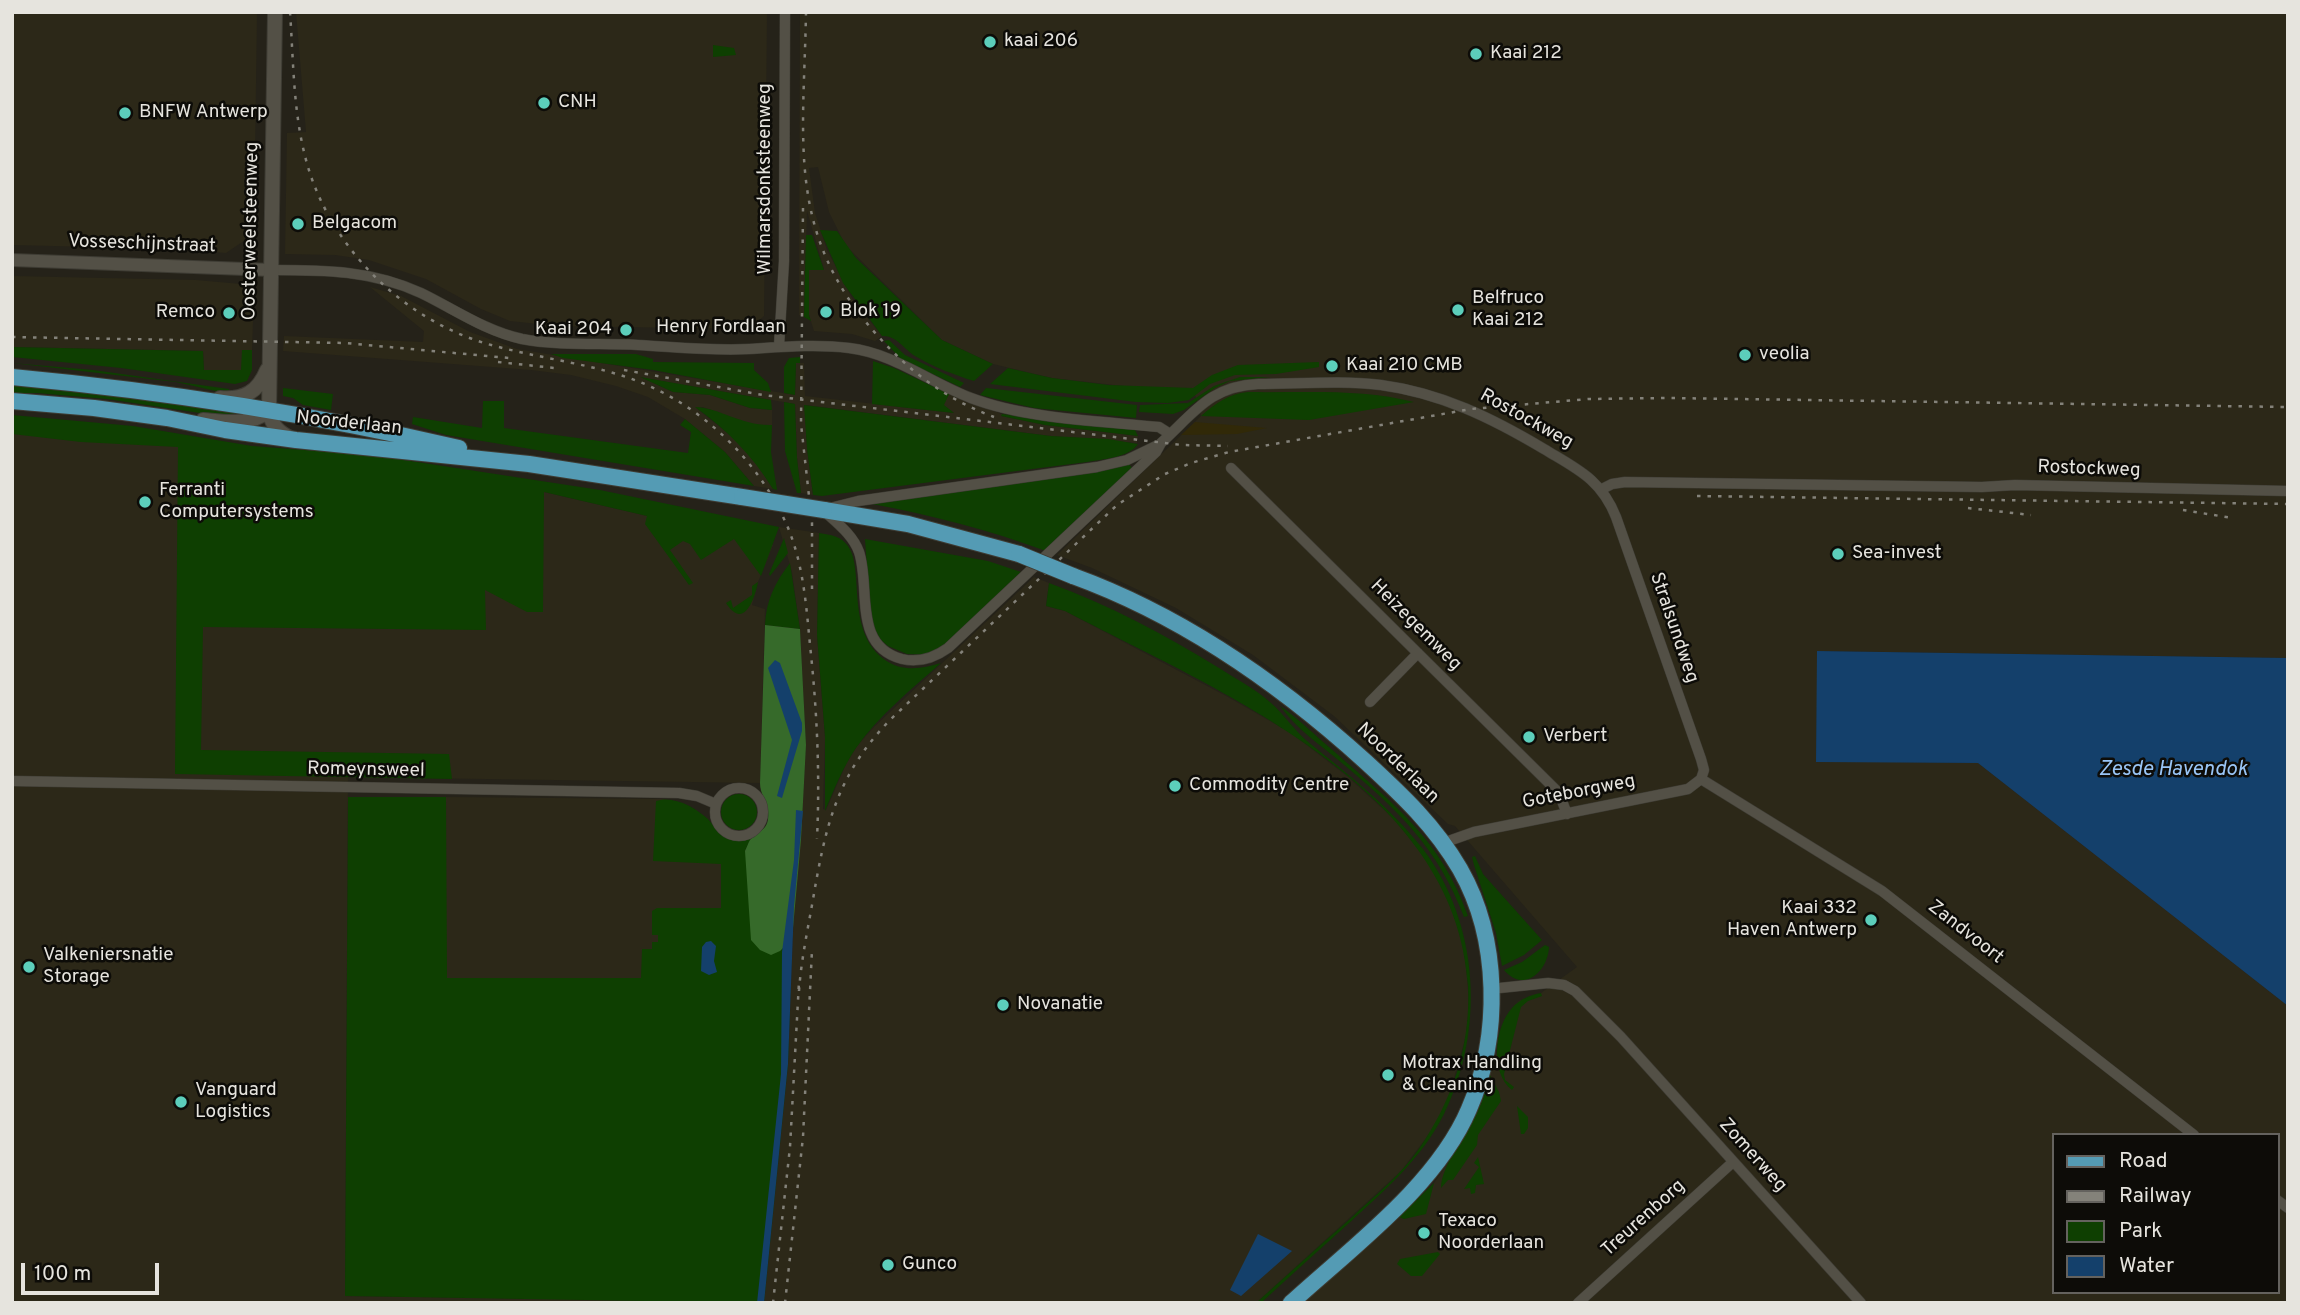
<!DOCTYPE html>
<html>
<head>
<meta charset="utf-8">
<style>
	body { margin:0 }
	#map { position:relative; width:2300px; height:1315px; overflow:hidden; background:#252219; font-family:Overpass,sans-serif }
	canvas { display:block }
	.frame { position:absolute; inset:0; border:14px solid #e6e4de; pointer-events:none }
	.legend { position:absolute; left:2052px; top:1133px; width:228px; height:161px; box-sizing:border-box; background:#0d0c08; border:2px solid #64625e; margin:0; padding:9px 12px; list-style:none; font-size:21px; color:#e6e4de }
	.legend li { display:flex; align-items:center; gap:14px; height:35px }
	.legend b { width:35px; border:2px solid #64625e }
	.scale { position:absolute; left:21px; top:1263px; width:138px; height:32px; box-sizing:border-box; border:4px solid #e6e4de; border-top:0; padding-left:9px; font-size:21px; line-height:24px; white-space:nowrap; color:#e6e4de; -webkit-text-stroke:5px #0d0c08; paint-order:stroke }
</style>
</head>
<body>
<div id="map">
<canvas width="2300" height="1315"></canvas>
<div class="frame"></div>
<ul class="legend">
<li><b style="height:9px;background:#549bb4"></b>Road</li>
<li><b style="height:9px;background:#84827a"></b>Railway</li>
<li><b style="height:19px;background:#0e3f01"></b>Park</li>
<li><b style="height:19px;background:#14406b"></b>Water</li>
</ul>
<div class="scale">100 m</div>
</div>
<script>
const g = document.querySelector('canvas').getContext('2d');
g.lineJoin = 'round';
function paint(path, color) { g.fillStyle = color; g.fill(path, 'evenodd'); }
function stroke(path, color, width, dash) { g.strokeStyle = color; g.lineWidth = width; g.lineCap = dash ? 'butt' : 'round'; g.setLineDash(dash || []); g.stroke(path); }
function label(font, color, halo, rows, align = 'center') {
  g.font = font + ' Overpass,sans-serif'; g.lineWidth = 5; g.setLineDash([]); g.textBaseline = 'middle'; g.strokeStyle = halo; g.fillStyle = color; for (const [text, x, y, turn = 0] of rows) {
    g.save(); g.translate(x, y); g.rotate((+turn || 0) * Math.PI / 180); g.textAlign = isNaN(turn) ? turn : align; if (halo) g.strokeText(text, 0, 0); g.fillText(text, 0, 0); g.restore();
  }
}
paint(new Path2D(`
	M12,12H257L254,227L251,236L226,253L177,249L12,245Z
	M296,12H767L764,316L749,329L557,326L510,321L481,309L426,279L369,260L335,255L285,254L287,133L306,132Z
	M800,12H2288V658L1818,651L1816,761L1978,763L2288,1006V1303H1302L1399,1217L1434,1183L1461,1144L1478,1110L1497,1052L1504,1020L1509,1012L1519,1001L1541,993L1577,967L1455,826L1448,824L1334,716L1253,655L1176,608L1092,568L1057,555L1201,416L1193,388H1141L1052,378L993,364L942,340L846,246L829,212L818,167L809,168L815,213L827,250L853,300L882,336L875,341L852,334L814,331L809,315V270L824,269L807,211L804,317L799,315ZM2053,1135H2277V1292H2053Z
	M12,276L196,280L241,284L249,287L254,293L252,350H242V370H204L203,351L12,347Z
	M370,287L401,296L470,332L517,349L795,395L796,363H804L805,396L954,413L943,405L949,394L1002,414V416L1045,425L1138,436L1137,443L1051,436L805,405L807,449L813,495L801,493L797,458L795,404L643,378L673,392L710,395L750,408L772,410V425H758L744,423L703,407L696,408L735,439L756,462L773,489L754,486L725,452L685,419L648,397L616,386L571,375L531,370L283,351L284,336L423,342L424,331Z
	M12,421L544,492L773,545L758,582L752,605L765,609L760,783L348,777L345,1296L728,1301V1303H12Z
	M779,527L819,533L817,635L825,737L823,809L826,810L846,764L857,746L874,727L1034,577L1049,583L1046,606L1065,611L1228,697L1291,733L1347,776L1393,818L1422,853L1435,873L1451,907L1463,943L1467,975L1469,1006L1466,1036L1448,1099L1433,1129L1401,1171L1256,1303H764L788,1064L794,906L801,840L806,745L800,629L792,572Z
	M446,797L663,799L676,801L696,810L726,837L723,979L446,978Z`), '#2c2818');
paint(new Path2D(`
	M713,45L734,48L736,55L713,57Z
	M820,230L837,231L856,258L942,340L993,364L974,381C954,375 934,367 915,356C904,349 896,335 882,336L843,283Z
	M806,235H812L824,270H809V315L811,321L804,317Z
	M889,340L905,355L964,383L960,387L901,359L884,341Z
	M12,347L203,351L204,370H241L242,350H252V370L247,381L235,384L121,368L12,357Z
	M551,354H636L653,359V362L754,363V370L768,383L771,392L653,370L563,358Z
	M800,357V363H796L795,395L784,393V367L789,358Z
	M873,361L894,368L949,394L944,405L954,413L872,404Z
	M1319,362V367L1276,374L1235,375L1210,384L1189,400L1168,403L1136,402L990,384L1008,368L1052,378L1109,385L1193,388L1212,375L1238,365Z
	M12,363L93,370L229,389V394L176,382Z
	M640,377L771,400L772,410L750,408L710,395L673,392Z
	M1240,377H1270L1230,381L1215,388L1184,410L1173,414L1139,412L1140,405L1188,403L1214,386Z
	M12,385L108,393L237,413V415L233,418L107,399L37,393H12Z
	M283,388L333,394L331,410L303,405L293,398L283,396Z
	M986,388L1137,405L1136,418L1034,408L980,395Z
	M1248,392C1303,393 1361,388 1414,402L1309,420L1201,416C1216,403 1228,394 1248,392Z
	M483,401H504V428L688,453L691,432L680,425L685,419L725,452L754,486L446,435L412,424L413,417L482,428Z
	M784,402L795,404L797,458L801,493H797L785,451Z
	M804,405L1051,436L1108,439L1138,444C1129,458 1102,459 1087,462L822,496L813,495L807,449Z
	M695,407C721,408 741,426 772,425L771,452L777,490L773,489C752,455 727,430 695,407Z
	M1002,414L1135,430L1138,436L1045,425L1001,416Z
	M12,415L133,426L252,446L369,455L417,462L600,490L779,527L761,576L734,539L701,560L690,544L683,541L670,550L693,583L689,585L645,524L647,516L544,492L543,612H527L485,590L486,630L203,627L201,750L449,754L452,779L175,774L178,447L81,442L12,434Z
	M1129,464L1132,468L1046,551C989,530 931,515 872,504L1107,470Z
	M819,533C831,535 841,536 848,546C854,555 855,566 856,577C858,607 858,641 885,660C902,672 922,669 941,663C912,689 879,715 856,748C843,767 834,790 825,811V737L817,635Z
	M784,538L788,553L770,576L769,574Z
	M865,539L988,561L1021,572L947,644L928,655L907,654L888,646L881,640L871,623Z
	M790,563L800,629L765,625C766,601 775,582 790,563Z
	M758,582C755,598 744,631 726,603L731,600L733,608L752,595V586Z
	M1049,583C1109,605 1164,634 1219,668C1236,679 1256,689 1271,703C1284,714 1293,729 1307,741C1349,775 1390,807 1423,849C1480,924 1485,1031 1444,1114C1421,1160 1384,1191 1347,1225C1318,1251 1289,1277 1261,1303H1256C1288,1274 1319,1246 1351,1218C1374,1196 1400,1176 1418,1150C1452,1102 1471,1045 1468,986C1457,787 1216,690 1065,611L1046,606Z
	M1280,706C1298,718 1318,738 1337,754C1395,805 1441,840 1468,916L1464,917C1438,848 1398,810 1343,764C1321,745 1297,730 1280,706Z
	M721 812a18 18 0 1 1 36 0a18 18 0 1 1-36 0Z
	M348,797H446L447,978H641L642,949H652V942H658V935H652V911L657,908H721V864L653,861L656,801C673,795 695,807 708,819C714,826 720,835 729,838C736,841 744,839 751,838L745,851L792,939L788,1064L764,1303L345,1296Z
	M1475,856L1483,874L1542,940L1524,955L1502,966L1496,933L1474,865L1472,857Z
	M1545,945L1549,947C1548,971 1524,994 1504,970L1522,962Z
	M1541,993L1542,996L1528,1001L1521,1007L1504,1074L1505,1080L1514,1087L1512,1090C1490,1073 1494,1028 1512,1008C1520,999 1530,995 1541,993Z
	M1490,1075L1499,1092L1501,1101L1478,1135L1477,1145L1453,1180H1448L1441,1188C1441,1166 1467,1134 1477,1113C1483,1101 1486,1088 1490,1075Z
	M1517,1106L1528,1117V1128L1524,1134H1521Z
	M1478,1157L1484,1184L1476,1185L1475,1193L1471,1194L1470,1188L1464,1189L1479,1167L1474,1163Z
	M1434,1183L1426,1214L1404,1219L1399,1217Z
	M1438,1252L1440,1254L1422,1276H1411L1397,1264L1400,1259Z`), '#0e3f01');
paint(new Path2D(`
	M765,625L800,629L806,745L801,840L792,939L780,951L771,955L760,950L751,940L745,851C747,847 748,843 750,840C759,830 770,830 768,812C767,801 760,794 760,783Z`), '#366a2a');
paint(new Path2D(`
	M1195,422L1267,428L1237,434L1181,435Z`), '#312908');
paint(new Path2D(`
	M1817,651L2288,658V1006L1978,763L1816,762Z
	M775,660L780,663L802,723V731L782,798L777,796L792,740L768,668Z
	M796,810L803,811L794,906L788,1064L764,1303H757L781,1074L782,952L794,860Z
	M711,941L716,946L714,961L717,972L709,975L701,971L702,947L706,942Z
	M1258,1234L1292,1251L1241,1296L1230,1290Z`), '#14406b');
const minor = new Path2D(`
	M271,270C324,270 371,270 421,293C454,309 485,331 522,339C560,346 599,343 638,345C675,347 712,351 749,349C782,347 816,344 849,348C893,353 931,383 971,398C1026,419 1100,421 1159,427L1170,434
	M779,346L784,261L785,12
	M1231,468L1559,793L1567,814
	M1602,489L1612,484L1625,482L1982,487L2015,485L2288,491
	M830,508L858,501L1097,467L1127,460L1158,445
	M824,511C837,523 853,535 859,552C871,588 852,646 902,659C919,663 934,658 948,648L1156,452L1161,443C1194,413 1210,386 1258,384C1298,384 1341,380 1381,385C1441,393 1492,418 1544,449C1577,469 1601,479 1616,517L1701,759L1704,770L1701,779
	M1370,702L1418,653
	M1701,779L1882,891L2194,1135
	M12,781L679,793L697,796L716,804
	M715 812a24 24 0 1 1 48 0a24 24 0 1 1-48 0Z
	M1443,843L1474,832L1688,789L1701,779
	M1490,989L1548,983L1564,985L1575,991L1621,1037L1861,1303
	M2277,1200L2288,1208
	M1578,1303L1733,1162`);
const tertiary = new Path2D(`
	M12,260L271,270`);
const secondary = new Path2D(`
	M275,12L269,411C272,426 278,432 292,439
	M220,398C244,400 258,392 267,370
	M203,420C228,422 248,426 269,411`);
const primary = new Path2D(`
	M12,377C162,391 312,414 459,448
	M12,401L94,408L167,418L225,430L296,440L529,464L742,497
	M824,510L908,524L1019,554
	M1073,576C1183,616 1280,684 1366,762C1402,795 1435,826 1460,869C1500,939 1501,1036 1469,1109C1437,1185 1351,1248 1291,1303`);
stroke(minor, '#3e3c34', 11);
stroke(tertiary, '#3e3c34', 14);
stroke(secondary, '#3e3c34', 16);
stroke(primary, '#3e3c34', 18);
stroke(minor, '#535046', 10);
stroke(tertiary, '#535046', 12);
stroke(secondary, '#535046', 14);
stroke(primary, '#549bb4', 16);
stroke(new Path2D(`
	M290,12C294,69 293,128 313,182C343,261 413,325 495,346C543,359 594,364 640,382C704,408 756,459 785,521C803,560 806,603 810,645C817,710 820,773 817,839
	M806,12C804,139 785,233 877,335C911,373 946,399 994,417
	M803,208L801,424L812,523V596
	M12,337L345,343L509,358
	M498,362L554,368
	M624,370L763,395L1182,445L1228,446
	M1697,496L2288,504
	M1968,508L2031,515
	M2183,510L2232,518
	M799,991C801,962 807,933 812,905C825,829 835,776 891,719L1117,505L1165,474L1191,463L1229,452L1471,409L1588,399L1669,398L2288,407
	M773,1303L790,1147L799,982
	M785,1303L803,1137L812,950`), '#84827a', 2.5, [3.5, 7]);
const primaryBridge = new Path2D(`
	M742,497L824,510
	M1019,554L1073,576`);
stroke(primaryBridge, '#3e3c34', 18, []);
stroke(primaryBridge, '#549bb4', 16);
for (const [x, y, r, color] of [
	[990,42,7,"#5ccebb"],
	[1476,54,7,"#5ccebb"],
	[544,103,7,"#5ccebb"],
	[125,113,7,"#5ccebb"],
	[298,224,7,"#5ccebb"],
	[1458,310,7,"#5ccebb"],
	[826,312,7,"#5ccebb"],
	[229,313,7,"#5ccebb"],
	[626,330,7,"#5ccebb"],
	[1745,355,7,"#5ccebb"],
	[1332,366,7,"#5ccebb"],
	[145,502,7,"#5ccebb"],
	[1838,554,7,"#5ccebb"],
	[1529,737,7,"#5ccebb"],
	[1175,786,7,"#5ccebb"],
	[1871,920,7,"#5ccebb"],
	[29,967,7,"#5ccebb"],
	[1003,1005,7,"#5ccebb"],
	[1388,1075,7,"#5ccebb"],
	[181,1102,7,"#5ccebb"],
	[1424,1233,7,"#5ccebb"],
	[888,1265,7,"#5ccebb"]
]) { const dot = new Path2D(); dot.arc(x, y, r, 0, 2 * Math.PI); g.fillStyle = color; g.fill(dot); stroke(dot, '#0d0c08', 2.5); }
label('19px', '#e6e4de', '#0d0c08', [
	["kaai 206",1004,42],
	["Kaai 212",1490,54],
	["CNH",558,103],
	["BNFW Antwerp",139,113],
	["Belgacom",312,224],
	["Belfruco",1472,299],
	["Kaai 212",1472,321],
	["Blok 19",840,312],
	["Remco",215,313,"right"],
	["Kaai 204",612,330,"right"],
	["veolia",1759,355],
	["Kaai 210 CMB",1346,366],
	["Ferranti",159,491],
	["Computersystems",159,513],
	["Sea-invest",1852,554],
	["Verbert",1543,737],
	["Commodity Centre",1189,786],
	["Kaai 332",1857,909,"right"],
	["Haven Antwerp",1857,931,"right"],
	["Valkeniersnatie",43,956],
	["Storage",43,978],
	["Novanatie",1017,1005],
	["Motrax Handling",1402,1064],
	["& Cleaning",1402,1086],
	["Vanguard",195,1091],
	["Logistics",195,1113],
	["Texaco",1438,1222],
	["Noorderlaan",1438,1244],
	["Gunco",902,1265]
], 'left');
label('19px', '#e6e4de', '#0d0c08', [
	["Wilmarsdonksteenweg",766,179,-90],
	["Oosterweelsteenweg",252,231,-89],
	["Vosseschijnstraat",142,245,2],
	["Henry Fordlaan",721,328],
	["Rostockweg",1526,420,29],
	["Noorderlaan",349,424,6],
	["Rostockweg",2089,470,2],
	["Heizegemweg",1415,626,45],
	["Stralsundweg",1673,628,71],
	["Noorderlaan",1397,764,44],
	["Romeynsweel",366,771,1],
	["Goteborgweg",1579,793,-11],
	["Zandvoort",1965,933,38],
	["Zomerweg",1752,1156,48],
	["Treurenborg",1644,1219,-42]
]);
label('italic 21px', '#99c5f6', '#0d0c08', [
	["Zesde Havendok",2173,771]
]);
</script>
</body>
</html>
